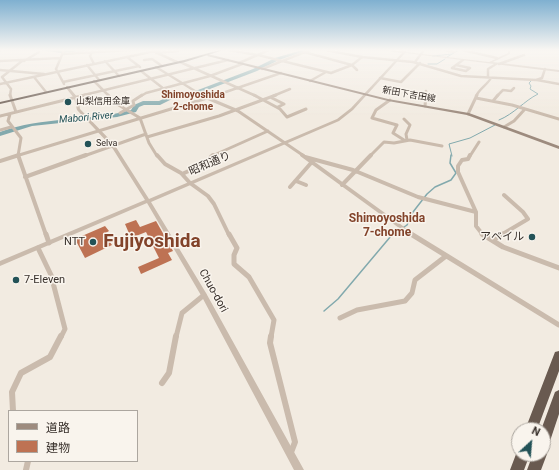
<!DOCTYPE html>
<html>
<head>
<meta charset="utf-8">
<style>
	body { margin:0 }
	#map { position:relative; width:559px; height:470px; overflow:hidden; background:#f2ebe1; font-family:Roboto,"Noto Sans JP",sans-serif }
	canvas { display:block }
	.legend { position:absolute; left:8px; top:410px; width:130px; height:52px; box-sizing:border-box; background:#f9f4ed; border:1px solid #aca69f; margin:0; padding:5px 7px; list-style:none; font-size:12px; color:#38302b }
	.legend li { display:flex; align-items:center; gap:8px; height:20px }
	.legend b { width:20px; border:1px solid #aca69f }
	.north { position:absolute; left:511px; top:422px; width:40px; height:40px; box-sizing:border-box; background:#f9f4ed; border:1px solid #aca69f; border-radius:50%; rotate:26deg; font-size:11px; font-weight:700; line-height:16px; text-align:center; color:#38302b }
	.north::after { content:''; display:block; margin:auto; width:14px; height:18px; background:#235257; clip-path:polygon(50% 0,100% 100%,50% 72%,0 100%) }
</style>
</head>
<body>
<div id="map">
<canvas width="559" height="470"></canvas>
<ul class="legend">
<li><b style="height:5px;background:#9d8b7e"></b>道路</li>
<li><b style="height:11px;background:#be7253"></b>建物</li>
</ul>
<div class="north">N</div>
</div>
<script>
const g = document.querySelector('canvas').getContext('2d');
g.lineJoin = 'round';
function stroke(path, color, width, dash) { g.strokeStyle = color; g.lineWidth = width; g.lineCap = dash ? 'butt' : 'round'; g.setLineDash(dash || []); g.stroke(path); }
function paint(path, color) { g.fillStyle = color; g.fill(path, 'evenodd'); }
function label(font, color, halo, rows, align = 'center') {
  g.font = font + ' Roboto,"Noto Sans JP",sans-serif'; g.lineWidth = 3; g.setLineDash([]); g.textBaseline = 'middle'; g.strokeStyle = halo; g.fillStyle = color; for (const [text, x, y, turn = 0] of rows) {
    g.save(); g.translate(x, y); g.rotate((+turn || 0) * Math.PI / 180); g.textAlign = isNaN(turn) ? turn : align; if (halo) g.strokeText(text, 0, 0); g.fillText(text, 0, 0); g.restore();
  }
}
stroke(new Path2D(`
	M433,56L452,54
	M447,57L459,50
	M428,64H437L445,59
	M499,120C514,114 524,101 538,94L530,89L531,86L529,83L531,81
	M452,156L449,144L470,138L495,125`), '#82a9ad', 1);
stroke(new Path2D(`
	M324,311L338,299L391,236L407,225L413,212L427,194L435,187L451,180L456,173L450,163L451,155`), '#82a9ad', 1.5);
paint(new Path2D(`
	M39,50H93L61,53Z
	M302,50H308L279,60L257,71L202,92L174,98L160,105H144L139,107L136,112L117,117L32,126L0,136V132C43,116 88,122 131,110L134,105L143,101H159L170,96L198,90L253,69L275,58Z`), '#82a9ad');
paint(new Path2D(`
	M136,220L140,227L156,221L173,251L168,253L172,260L141,274L138,267L159,258L146,232L131,238L125,224Z
	M105,226L109,231L104,234L112,245L85,258L75,239Z`), '#be7253');
stroke(new Path2D(`
	M64,50L56,69L64,84
	M93,50L90,56L94,64
	M228,50L258,55L331,73L352,65L362,57
	M325,50L362,57L413,62L461,76L536,80L542,78L545,69
	M444,50L454,52
	M462,50L497,58
	M153,51L177,62
	M304,52L352,65L357,70
	M156,53L178,51
	M62,54L130,50
	M127,57L140,67
	M144,60L152,59L162,66
	M0,61L60,58
	M24,61L39,52
	M105,61L119,76
	M180,62L256,96
	M415,62L424,50
	M239,63L269,50
	M499,64L524,55
	M87,65L99,80
	M456,65L470,68L466,71L452,68Z
	M456,65L463,60
	M156,67L203,96
	M262,69L310,50
	M0,70L44,74
	M141,71L173,96
	M34,77L46,92
	M488,77V69L496,64
	M380,78L401,82L420,63
	M537,80L559,84
	M94,81L109,96
	M310,81L326,72
	M63,82L139,66
	M0,84L160,50
	M426,91L427,96
	M10,96L11,89L2,77L22,61
	M80,96L228,60
	M141,96L146,93L210,76L242,64
	M214,96L281,73
	M273,96L290,89
	M476,96C480,88 487,85 491,78
	M497,96L503,90L511,91L514,88`), '#cabbad', 2.5);
stroke(new Path2D(`
	M10,95L16,112
	M108,95L117,104L140,118L149,143L157,156
	M200,95L238,111L304,156
	M254,95L280,109L287,117L306,109
	M272,98L284,104L278,107
	M476,98L512,105L559,119
	M390,100L376,110L372,118L397,125L393,133L404,140
	M493,101L498,95
	M425,106L426,95
	M120,113L134,105L133,101L142,95
	M10,114L8,121L21,138L18,156
	M468,114L477,95
	M0,116L85,95
	M404,119L410,125L406,134L407,140
	M504,127L514,121L525,109
	M0,130L11,127
	M147,137L219,116L276,95
	M16,156L217,95
	M84,156L146,134
	M212,156L268,131
	M370,156L384,142L394,143L410,140L442,146
	M470,156L479,142`), '#cabbad', 3);
stroke(new Path2D(`
	M18,155L46,235
	M157,155L165,164L181,173L190,183L208,196L214,204L229,235
	M302,155L412,235
	M470,155L468,159L462,160L458,166V172L476,212V226L483,235
	M305,157L353,170L418,197L476,212
	M0,161L19,155
	M182,174L202,165L213,155
	M25,177L86,155
	M296,181L306,185
	M342,185L371,155
	M290,187L311,163
	M501,235L528,219L523,212L504,195`), '#cabbad', 4);
stroke(new Path2D(`
	M46,234L49,243
	M229,234L237,248L234,255V264L249,277L274,320L271,337
	M411,234L559,325
	M482,234L503,247L559,268
	M492,240L503,234
	M38,248L51,275L65,329L61,337
	M340,318L357,310L405,301L412,293L415,280L446,256
	M176,337L182,313L204,295`), '#cabbad', 5);
stroke(new Path2D(`
	M271,336L270,343L295,442L290,455
	M162,383L169,373L176,336
	M13,411L12,392L21,373L50,357L61,336
	M26,470L28,461`), '#cabbad', 6);
paint(new Path2D(`
	M0,50H3L0,52Z
	M385,50L403,51L405,50H407L406,52L489,62L508,53V50H510V54L493,62L559,70V72L405,53L353,110L339,121L151,202L206,293L304,470H294L202,297L147,203L0,266V261L145,200L111,146L77,110L74,98L66,88V86H68L78,98L80,109L114,144L149,199L337,119L351,108L402,53L386,51Z`), '#cabbad');
paint(new Path2D(`
	M208,54L388,99L469,113L559,146V149L467,115L388,101L207,56Z`), '#9d8b7e');
paint(new Path2D(`
	M219,50H224L185,62L0,104V102L184,60Z
	M559,351V371L537,430H525L555,352Z
	M559,390V414L549,444L548,449L545,450L547,454L541,470H527L533,454H543V430H541L555,392Z
	M518,449L519,454H530L524,470H510Z`), '#695a50');
const sky = g.createLinearGradient(0, 0, 0, 116);
sky.addColorStop(0, '#7fb0d0');
sky.addColorStop(0.43, '#f9f6f2');
sky.addColorStop(1, '#f9f6f200');
g.fillStyle = sky;
g.fillRect(0, 0, 559, 116);
for (const [x, y, r, color] of [
	[68,102,4,"#235257"],
	[88,144,4,"#235257"],
	[532,237,4,"#235257"],
	[93,242,4,"#235257"],
	[16,280,4,"#235257"]
]) { const dot = new Path2D(); dot.arc(x, y, r, 0, 2 * Math.PI); g.fillStyle = color; g.fill(dot); stroke(dot, '#f9f4ed', 1.5); }
label('9px', '#38302b', '#f9f4ed', [
	["新田下吉田線",409,95,10]
]);
label('9px', '#38302b', '#f9f4ed', [
	["山梨信用金庫",76,102],
	["Selva",96,144]
], 'left');
label('bold 10px', '#82432a', '#f9f4ed', [
	["Shimoyoshida",193,95],
	["2-chome",193,107]
]);
label('italic 10px', '#235257', '#f9f4ed', [
	["Mabori River",86,118,-5]
]);
label('11px', '#38302b', '#f9f4ed', [
	["昭和通り",210,164,-23],
	["Chuo-dori",213,291,61]
]);
label('11px', '#38302b', '#f9f4ed', [
	["アベイル",524,237],
	["NTT",85,242],
	["7-Eleven",24,280,"left"]
], 'right');
label('bold 12px', '#82432a', '#f9f4ed', [
	["Shimoyoshida",387,219],
	["7-chome",387,233]
]);
label('bold 19px', '#82432a', '#f9f4ed', [
	["Fujiyoshida",152,242]
]);
</script>
</body>
</html>
